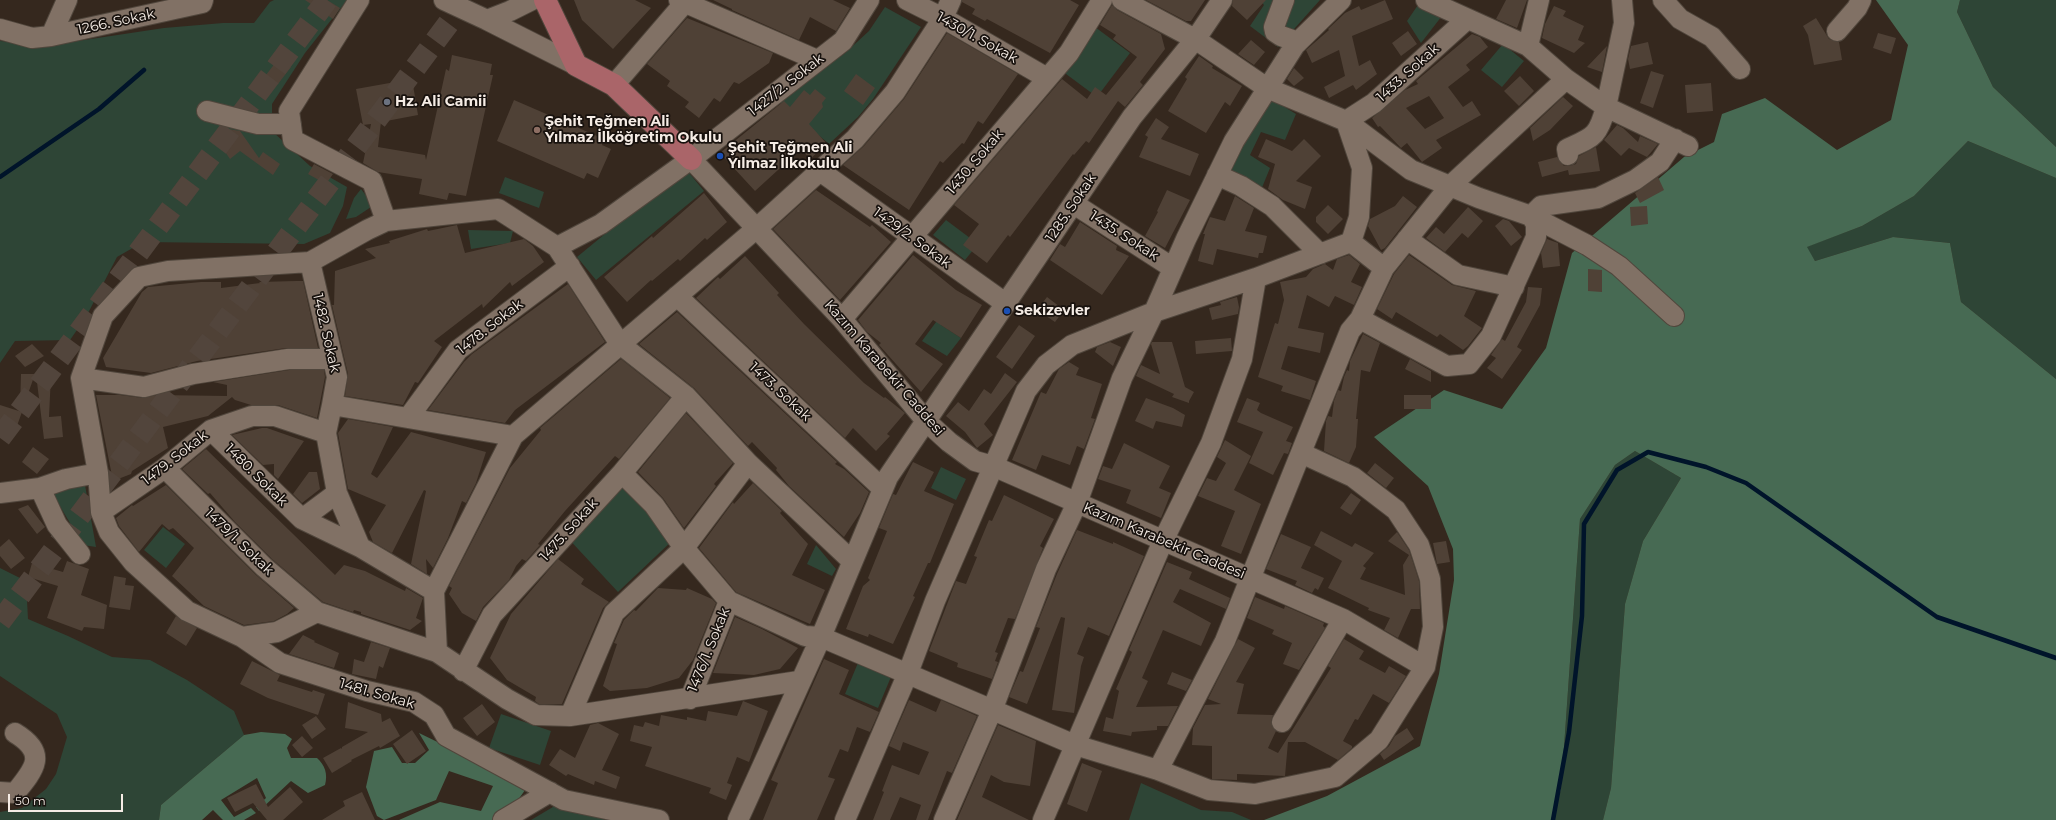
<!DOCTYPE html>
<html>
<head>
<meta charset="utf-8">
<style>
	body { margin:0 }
	#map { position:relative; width:2056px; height:820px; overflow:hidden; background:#35281e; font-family:Montserrat,sans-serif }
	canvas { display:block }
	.scale { position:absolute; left:8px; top:794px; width:115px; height:18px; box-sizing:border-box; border:2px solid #f5ece5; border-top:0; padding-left:5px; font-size:12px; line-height:14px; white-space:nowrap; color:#f5ece5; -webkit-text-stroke:3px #18120e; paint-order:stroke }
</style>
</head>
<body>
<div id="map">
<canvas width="2056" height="820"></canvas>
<div class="scale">50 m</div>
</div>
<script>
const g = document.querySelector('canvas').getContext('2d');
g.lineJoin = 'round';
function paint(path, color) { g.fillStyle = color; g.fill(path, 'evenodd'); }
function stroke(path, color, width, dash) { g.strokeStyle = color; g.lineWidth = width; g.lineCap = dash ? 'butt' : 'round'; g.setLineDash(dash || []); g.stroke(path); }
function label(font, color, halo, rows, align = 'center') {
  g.font = font + ' Montserrat,sans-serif'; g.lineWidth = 3.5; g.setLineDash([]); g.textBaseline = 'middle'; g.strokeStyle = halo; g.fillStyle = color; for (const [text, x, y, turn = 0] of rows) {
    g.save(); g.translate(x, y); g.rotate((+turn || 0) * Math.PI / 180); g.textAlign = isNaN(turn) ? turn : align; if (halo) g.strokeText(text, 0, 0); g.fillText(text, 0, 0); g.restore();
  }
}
paint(new Path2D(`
	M274,0H347L305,53L272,104V131L310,166L347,187L343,206L330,233L304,244L143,242L117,257L86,317L70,340L15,341L0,363V41L51,45L164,28L223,23H254L270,2Z
	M1260,0H1320L1278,47L1250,26L1264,5Z
	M1960,0H2056V147L1993,87L1957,12Z
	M1420,2L1445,12L1421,43L1407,21Z
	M885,7L921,27L873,99L858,117L829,144L778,101L844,54L869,31Z
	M1095,27L1130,53L1097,97L1062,71Z
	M1503,44L1524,61L1502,87L1481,70Z
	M1265,95L1296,114L1285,140L1261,132L1250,155L1270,168L1261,190L1225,173Z
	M1968,141L2056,178V379L1961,302L1950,243L1893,237L1815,261L1806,247L1862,226L1914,196Z
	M685,168L704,191L596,280L577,257Z
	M505,177L544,192L539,208L499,193Z
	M361,189L367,197L371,207L356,217L346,219L354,198Z
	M946,220L978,244L965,260L933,235Z
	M468,230L513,231L510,243L471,249Z
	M942,314L941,325L961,338L947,356L922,341Z
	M1635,451L1681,478L1643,541L1625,604L1611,788L1603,820H1551L1561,790L1580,519L1615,465Z
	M941,467L966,479L956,500L931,488Z
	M621,483L673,540L618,592L565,535Z
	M85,485L96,547L83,545L51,491Z
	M163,527L185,544L166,568L144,550Z
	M816,545L836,569L832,576L807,564Z
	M0,568L26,581L28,619L68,636L112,657L150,660L187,680L234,711L244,735L161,805L159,820H0V812L22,808L46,789L56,774L67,737L57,714L0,676Z
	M860,658L893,672L878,708L845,694Z
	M501,714L551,731L540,765L489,748Z
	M1141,783L1201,810L1232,812L1251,820H1129Z
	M558,804L606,820H531Z`), '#2e4536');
paint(new Path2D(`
	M1876,0H1960L1957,12L1993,87L2056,147V178L1968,141L1914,196L1862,226L1807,247L1815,261L1893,237L1950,243L1961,302L2056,379V820H1603L1611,788L1625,604L1643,541L1681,478L1635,451L1615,465L1580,519L1561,790L1551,820H1264L1327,796L1420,746L1439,674L1454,580L1453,549L1428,486L1374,437L1444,390L1502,409L1546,348L1572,253L1684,157L1714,142L1722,114L1765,98L1837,150L1891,120L1908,45Z
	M261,732L285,734L292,739L287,748L291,758H317C325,765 328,774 325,785L308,793L291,781L259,811L256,807L266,798L257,778L221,800L234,817L251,808L256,813L244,820H223L213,810L202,820H159L161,805L244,735Z
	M419,733L528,786L510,811L494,820H399L440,802L481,811L493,786L449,771L436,800L384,820L377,816L366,787L374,751L392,747L402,763H415L429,750Z`), '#476a53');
stroke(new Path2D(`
	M0,177L99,109L144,70
	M1553,820L1569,732L1582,616L1584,524L1617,470L1648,452L1706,467L1746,483L1937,617L2056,658`), '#00142a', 4.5);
paint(new Path2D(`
	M305,0H327L340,8L333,19Z
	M574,0H635L651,8L613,49L582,20Z
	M713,0H833L850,8L836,31L810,17L799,40L732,10V9Z
	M962,0H1070L1079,5L1050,53L987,19L985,21L972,14L975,9L962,2Z
	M1146,0H1205L1191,21H1186Z
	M1233,0H1266L1247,20L1232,6Z
	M1385,0L1393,19L1352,36L1359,66L1370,60L1377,74L1356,90L1353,85L1329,98L1324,87L1345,76L1339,50L1312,63L1306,50L1329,30L1328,29L1345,13L1359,6L1361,10Z
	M1506,0H1527L1517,28L1496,19Z
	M1112,5L1117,10L1161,34L1165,49L1140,82L1143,85L1125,107L1118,101L1089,143L1086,141L1074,155L1073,154L1010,237L1008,235L987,263L963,245L979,224L954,205L1062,79L1087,99L1095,87L1106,95L1137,57L1113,39L1116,35L1100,25Z
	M1554,6L1566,11L1563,16L1584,26L1578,40L1585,43L1574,53L1542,38L1545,24Z
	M687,18L773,53L769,63L739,84L734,82L720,102L714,98L699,118L685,107L689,102L667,86L670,81L647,64Z
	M1816,18L1829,39L1839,42L1842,60L1814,65L1808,35L1803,26Z
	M1408,31L1417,44L1401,56L1392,43Z
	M947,33L1018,74L983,124L978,121L964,144L962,143L943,163L940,161L909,210L843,165L864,146L904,99Z
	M1878,33L1896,38L1891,54L1873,48Z
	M1472,34L1480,37L1488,47L1466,65L1470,70L1448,87L1463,107L1472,101L1481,115L1436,140L1442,148L1422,162L1407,143L1401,148L1380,126L1378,127L1372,118L1405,90L1418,84L1416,81ZM1429,96L1444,118L1425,129L1406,108Z
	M1251,40L1265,52L1254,65L1238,54Z
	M1648,42L1653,64L1630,69L1628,59L1631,46Z
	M1607,46L1602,72L1587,67Z
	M452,55L492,64L490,75H493L466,196L449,193L447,200L419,194L422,179L378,172L363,163L371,124L363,125L356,89L412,79L418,115L381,122L378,147L425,155L426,160L446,69L449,71Z
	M1199,56L1213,66L1212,68L1242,86L1230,106L1225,102L1206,133L1168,111L1187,79L1185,77Z
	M279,58L291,67L278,84L266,75Z
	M1294,68L1304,78L1294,86L1287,79Z
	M1651,71L1664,75L1653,108L1640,103Z
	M856,74L875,88L863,105L844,91Z
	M1520,76L1534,91L1519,106L1504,91Z
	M1711,83L1713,111L1687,113L1685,85Z
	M815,89L826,98L822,103L823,107L809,124L827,144L810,159L801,149L755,191L720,153L784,101L790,107L804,90L810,95Z
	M1563,97L1573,106L1550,130L1533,141L1530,128Z
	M514,100L604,139L602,145L611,149L598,178L587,173L584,179L497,141Z
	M1156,118L1169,127L1161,139L1199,154L1190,176L1139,157L1148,137L1145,135Z
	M1617,125L1623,128L1638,142L1640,136L1658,144L1647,157L1629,148L1621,156L1604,140Z
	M229,129L240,131L259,158L263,152L280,164L273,175L240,151L230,159L219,143L224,139L222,134Z
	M1266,139L1292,151L1304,139L1321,156L1296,181L1312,187L1305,209L1283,200L1268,189L1275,164L1258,157Z
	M1596,147L1600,171L1569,175L1568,170L1542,177L1538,162L1557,157L1564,166H1570L1576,164L1579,156Z
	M314,164L333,174L326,184L308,174Z
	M1658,177L1664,190L1640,203L1635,193Z
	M816,190L870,227L872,225L891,242L840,300L773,229Z
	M1167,190L1190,200L1165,248L1145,236L1158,212L1157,211Z
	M704,193L727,222L707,240L705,238L680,261L678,259L652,281L651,280L627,302L604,277L652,236L653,238Z
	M1235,196L1254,208L1245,231L1267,236L1263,253H1259L1258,258L1217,249L1213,265L1198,261L1205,234H1203L1210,217L1225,221Z
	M1403,196L1417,207L1385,248L1381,250L1368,226L1370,219L1395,206Z
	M1328,205L1343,219L1328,234L1316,222V217Z
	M1647,206L1648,224L1631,226L1630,207Z
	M1468,207L1483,221L1468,238L1462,233L1445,252L1426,238L1436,227L1444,234Z
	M1503,219L1509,221L1522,237L1511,246L1495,226Z
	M1080,222L1117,246L1116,250L1129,256L1102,295L1050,260L1060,244L1065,247Z
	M457,225L465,253L524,239L533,246L544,262L512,286L510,282L483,308L482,304L434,341L442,347L418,383L415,382L403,405L345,396L348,374L332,305H334L335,271L376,258L365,249L390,243L389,241L427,229L428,231Z
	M1547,239L1558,243L1560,266L1543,268L1541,253Z
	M913,255L956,290L982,305L961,338L933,320L915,344L943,364L921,392L879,345L881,343L867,332L858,320Z
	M1349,255L1360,264L1351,282L1362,287L1354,305L1335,296L1329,307L1307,295L1298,328L1324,333L1320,353L1288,346L1281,369L1316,381L1310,400L1281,391L1283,386L1258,377L1275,323L1278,324L1284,300L1280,282L1306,277L1313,269L1325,264L1333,270L1337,259Z
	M1409,255L1452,285L1476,291L1464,316L1482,328L1468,346L1463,350L1440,334L1437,337L1396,312L1392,319L1377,309L1394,274Z
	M745,256L779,293L777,295L804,324L864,383L884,398L885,397L905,413L887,434L890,436L876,451L853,428L845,438L696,298L718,277L720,279Z
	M1588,269L1602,270V292L1588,291Z
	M296,281H303L318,348H286L197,361L151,373L106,367L103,358L142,292L148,287L201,282H221V288L260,283L259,282Z
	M568,284L605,342L515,410L505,423L428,410L464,362L472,354Z
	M1528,287L1542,288L1540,305L1517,347L1522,350L1502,379L1487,368L1496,358L1491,355L1502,339L1505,341L1526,302Z
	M1047,297L1064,310L1055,322L1037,310Z
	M1237,297L1239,307L1238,314L1212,320L1209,308L1221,305L1220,302Z
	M677,312L837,462L835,464L844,469L869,492L860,513L844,537L789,486L776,470L777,468L752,442L748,446L694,388L639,344Z
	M1019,325L1035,336L1012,369L996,357Z
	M1363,334L1380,343L1370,372L1361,370L1356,419H1358L1356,447L1349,463L1324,451L1326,421L1328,416L1332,417L1334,401L1338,390L1341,391L1344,377L1347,370L1349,371L1350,361Z
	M1231,338L1232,351L1196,354L1195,341Z
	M1110,342L1121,347L1113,366L1095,352L1097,347Z
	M1152,342H1172L1185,387L1194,392L1189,401V403L1172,397L1174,394L1136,376L1141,365L1160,374L1151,344Z
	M32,344L44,356L25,367L15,356Z
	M621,359L670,398L619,459L615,456L565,511L538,544L540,545L526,561L522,559L516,566L509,580L483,607L476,621L462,613L449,594L452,588L449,586L510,468L541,430L540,428Z
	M1410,359L1431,371V382L1405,369Z
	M1069,362L1079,368L1076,375L1102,384L1091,418L1095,419L1084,449L1077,446L1070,465L1042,455L1036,470L1012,460L1041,392L1046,394L1059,369Z
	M289,370H324L325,377L317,418L278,405H251L235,400L232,397L208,416L163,427L168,448L132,471L131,474L113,481L96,395H120L143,398L157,395L227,396V385L213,382Z
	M1005,373L1017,382L984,424L993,435L977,448L965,432L946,416L958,402L969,411L984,389L991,394Z
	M21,374H35L23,408H20Z
	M36,374L51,375L49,417L61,416L63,437L44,439Z
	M1404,395H1431V409H1404Z
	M1146,398L1173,408L1185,415L1182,427L1156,421L1153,429L1135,421Z
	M1247,398L1260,403L1257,410L1261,413L1293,427L1286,441L1292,443L1288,454L1284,453L1273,475L1249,463L1263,432L1237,422Z
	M0,405L22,412L14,434L0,429Z
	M686,413L733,463L714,484L716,486L684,528L663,498L638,472Z
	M348,419L393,427L371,474L377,478L411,432L486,452L476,483L466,503L462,501L448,538L433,568L426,559L427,574L411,564L426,491L424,490L392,553L373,542L369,532L386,505L348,489L338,433Z
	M262,428H267L304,441L278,479L274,475V464L263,465L232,435Z
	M1225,440L1251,456L1234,490L1261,504L1241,554L1221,546L1235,511L1198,496L1207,478L1216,481L1226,463L1217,457Z
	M1124,443L1170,466L1159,488L1171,493L1161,518L1126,503L1131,490L1098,479L1103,466L1112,469Z
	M33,447L49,459L37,474L22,462Z
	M206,449L335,575L344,565L365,571L405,591L406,588L423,598L416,618L422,621L410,630L361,614V612L354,610L353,612L323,602L272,559L235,522L210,493L208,494L182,469Z
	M913,462L934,472L924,491L954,504L930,563H928L913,596L915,597L893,644L869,634L868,637L846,629L863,586L870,580L868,578L887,531L879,528L893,494L896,495Z
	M1375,463L1394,478L1386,488L1367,473Z
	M309,472H317L320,489L302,503L293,494Z
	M753,483L782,511L780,513L808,544L792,575L825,590L810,624L736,592L699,548L733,502L734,504Z
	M166,485L256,575L294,608L287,614L274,621L244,625L204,606L172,576L194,548L173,528L169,530L162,524L139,552L119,526L116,518L132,505L133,506Z
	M1351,493L1361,500L1351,515L1340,508Z
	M1004,495L1054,519L1040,546L1043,548L1015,619L1008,618L995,652L998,653L995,661L998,662L992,679L957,667L958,663L929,651L956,581L966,584L977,557L974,556L989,520L992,521Z
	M28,505L45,527L37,534L18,509Z
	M1077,530L1113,544V542L1144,556L1109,636L1088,627L1077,654L1084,657L1081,666L1074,713L1052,710L1065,618L1061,617L1027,704L1009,697L1020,671L1023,672L1040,628L1036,627L1057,574Z
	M1321,531L1352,547L1355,543L1374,553L1363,566L1366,568L1360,579L1405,595L1403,565L1409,555L1388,541L1397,532L1409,550L1419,581L1420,609H1411L1398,638L1384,630L1390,618L1368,610L1369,608L1328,588L1342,561L1314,545Z
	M1281,534L1311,547L1301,568L1324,578L1318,590L1315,588L1312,593L1295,585L1297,581L1266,569Z
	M9,539L25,558L11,569L0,556V547Z
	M1446,541L1450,562L1437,564L1433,543Z
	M558,559L584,579L581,584L609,602L603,608L562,704H539L535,701L536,697L507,680L490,658L511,614Z
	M67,561L89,569L81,595L107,605L104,629L84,627L82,631L47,618L58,586L28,577L32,563L63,572Z
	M1167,562L1192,572L1189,579L1230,598L1226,609L1180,589L1173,602L1211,623L1201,646L1163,630L1142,678L1148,681L1136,707L1178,706L1168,726H1157V730L1132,732L1131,736L1103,731L1106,717L1113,719L1119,691L1116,689L1132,652L1129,650Z
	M114,576L126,578L125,585L134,586L130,610L109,607Z
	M658,588L686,590L687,588L712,599L716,603L693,660L679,678L647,688L610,691L603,686L617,644L614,643L624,620L634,610L636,611Z
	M1255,597L1284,609L1285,606L1324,623L1323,626L1325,628L1299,670L1283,664L1292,643L1272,634L1274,630L1247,618Z
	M176,616L197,628L186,646L166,633Z
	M735,617L762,629L798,648L780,669L754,675L713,673Z
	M303,635L315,641L314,642L339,653L334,668L289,654Z
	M1238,639L1255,648L1236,682L1244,684L1237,714L1273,715L1271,722L1276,731L1268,748L1278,753L1331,668L1328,666L1344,639L1364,651L1359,659L1385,673L1389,666L1406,676L1389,703L1373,694L1358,720L1355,719L1343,741L1352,746V748L1338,760L1305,742H1288L1285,776L1237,774V780L1212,779V746L1192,745L1193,728L1205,705L1221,704L1208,699Z
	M371,642L390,648L383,668L379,666L376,679L352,674L354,659L364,662Z
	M824,659L849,670L839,694L879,712L870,732L857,727L848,752L840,749L828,777L835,779L817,820H763L778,783L771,780Z
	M252,661L280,675L277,681L312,692L313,690L325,694L318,715L268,698L240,684Z
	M1172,672L1192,680L1186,691L1167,684Z
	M909,700L936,712L941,700L977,716L952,773L947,771L928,820H916L921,805L900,797L890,820H873L884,792L882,791L892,765L919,775L929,752L903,742L900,751L889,746Z
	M743,701L768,711L749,762L737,757L727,783L732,785L726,800L709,793L711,788L645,766L652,747L630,741L634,725L643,727L645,722L659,726L661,715L687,720V717L706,721L708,711L737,716Z
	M348,702L381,714L382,722L390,718L400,736L380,748L379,746L351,760L352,761L332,773L323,758L341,748L342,749V747L368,732L345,728Z
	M482,704L495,722L477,736L463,718Z
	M316,716L326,729L312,739L302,725Z
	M598,723L619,734L602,770L620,777L616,789L595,781L594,785L568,774L566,776L549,765L560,749L575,758L590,725Z
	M998,725L1036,741L1030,786L1004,782L991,775L982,797L1029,820H957Z
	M1407,728L1414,739L1384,760L1380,754L1389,746L1395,736Z
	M412,730L426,751L407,764L393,744Z
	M302,736L313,748L302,757L292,745Z
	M1082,763L1102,771L1087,812L1067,804Z
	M256,784L268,807L290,787L303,802L283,820H267L253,803L235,812L227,798Z
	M362,792L375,820H322L345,806L343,801Z`), '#4f4136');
stroke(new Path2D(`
	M0,438L327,0
	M0,622L466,0`), '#52453c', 22, [22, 11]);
const minor = new Path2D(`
	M359,0L289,111L293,140L372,181L386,221L498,209L557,247L601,224L691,159L843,41L869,0
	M444,0L487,20L510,11L532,0
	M679,0L817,60
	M907,0L943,18L1047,78
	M1122,0L1195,39L1267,88L1346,121L1411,170L1479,198L1531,216L1536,224V237L1491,336L1469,364L1447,366L1360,319L1350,331L1225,641L1158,770
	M1284,0L1274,27L1275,32L1281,36L1298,42
	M1663,0L1680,19L1712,37L1740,69
	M487,20L576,65
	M0,29L32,38L51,36L67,0
	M1837,31L1857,8L1861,0
	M51,36L202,3L203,0
	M1528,46L1539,0
	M1566,79L1606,107L1624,23L1622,0
	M614,85L687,0
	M207,111L258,124H291
	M1568,155L1567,149C1593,137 1598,137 1606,107L1688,146
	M691,159L842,319L926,421L949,442L975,461L993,466L1343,619L1425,667
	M820,171L1005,303
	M1217,175L1241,186L1272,206L1320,254
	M1074,204L1173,268
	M386,221L367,230L310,262L168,271L139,277L103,316L81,378L98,473L101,512L109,532L133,562L187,611L242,637L277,632L317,612L437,652L507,699L536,715L570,716L799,681
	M1407,239L1458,275L1514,287
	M1351,242L1384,268
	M557,247L620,344L686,396L748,463L852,561
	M310,262L337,377L332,405
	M677,296L883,489
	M1674,316L1619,266L1587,245L1531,216L1541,206L1598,198L1635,180L1660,162L1675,139
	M842,319L1069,53L1102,0
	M1360,319L1384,268L1450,186L1566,79L1528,46L1426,0
	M81,378L144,387L193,374L288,359H332
	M408,418L458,350L570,266
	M211,430L302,519L337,493
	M165,468L264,567L317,612
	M622,473L654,505L684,548L729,601L805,636L821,637L1075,745L1158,770L1209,790L1255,794L1335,777L1379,740L1425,667L1433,627L1430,579L1419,545L1396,510L1353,477L1301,453
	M40,488L57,525L80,554
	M0,493L40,488L66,479L98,473
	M101,512L165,468L211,430L252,416H275L326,433
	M302,519L360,547
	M434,591L360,547L337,493L326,433L332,405L513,436
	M242,637L280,663L367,691L414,702L434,715L446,736L564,800L659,820
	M437,652L434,591L513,436L757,228L855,139L895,92L943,18L951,0
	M463,671L492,615L622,473L686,396
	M690,699L729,601
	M570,716L614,613L684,548L748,463
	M1282,722L1343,619
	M0,792L15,793C35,769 48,753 15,733
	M503,820L550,792
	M738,820L821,637L888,477L1132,117L1197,37L1222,0
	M845,820L908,673L935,601L1026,391L1046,365L1072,345L1154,312L1186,239L1234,141L1295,45L1341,0
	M944,820L993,708L1046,569L1077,503L1122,378L1154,312L1256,278
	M1043,820L1163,541L1211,443L1242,359L1256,278L1351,242L1359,217L1362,168L1346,121L1374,103L1466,20`);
const major = new Path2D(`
	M545,0L576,65L614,85L691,159`);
stroke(minor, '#50463c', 22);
stroke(major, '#50463c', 24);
stroke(minor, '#817165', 20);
stroke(major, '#aa6569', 22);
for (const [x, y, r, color] of [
	[387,102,4,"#6b7280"],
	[537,130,4,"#8d6e63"],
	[720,156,4,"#1a4fb4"],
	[1007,311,4,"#1a4fb4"]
]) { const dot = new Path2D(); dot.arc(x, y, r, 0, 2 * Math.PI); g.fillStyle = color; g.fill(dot); stroke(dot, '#18120e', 1.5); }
label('14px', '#f5ece5', '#18120e', [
	["1266. Sokak",116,22,-12],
	["1430/1. Sokak",977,38,29],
	["1433. Sokak",1408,73,-42],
	["1427/2. Sokak",786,85,-38],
	["1430. Sokak",975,162,-50],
	["1285. Sokak",1071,208,-56],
	["1435. Sokak",1124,236,33],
	["1429/2. Sokak",912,238,36],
	["1478. Sokak",490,327,-38],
	["1482. Sokak",326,333,77],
	["Kazım Karabekir Caddesi",884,368,49],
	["1473. Sokak",780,392,43],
	["1479. Sokak",175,458,-38],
	["1480. Sokak",256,475,45],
	["1475. Sokak",569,530,-48],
	["Kazım Karabekir Caddesi",1164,541,23],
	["1479/1. Sokak",239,542,44],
	["1476/1. Sokak",709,650,-68],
	["1481. Sokak",377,694,16]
]);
label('bold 14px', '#f5ece5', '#18120e', [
	["Hz. Ali Camii",395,102],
	["Şehit Teğmen Ali",545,122],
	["Yılmaz İlköğretim Okulu",545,138],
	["Şehit Teğmen Ali",728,148],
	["Yılmaz İlkokulu",728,164],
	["Sekizevler",1015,311]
], 'left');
</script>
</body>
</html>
